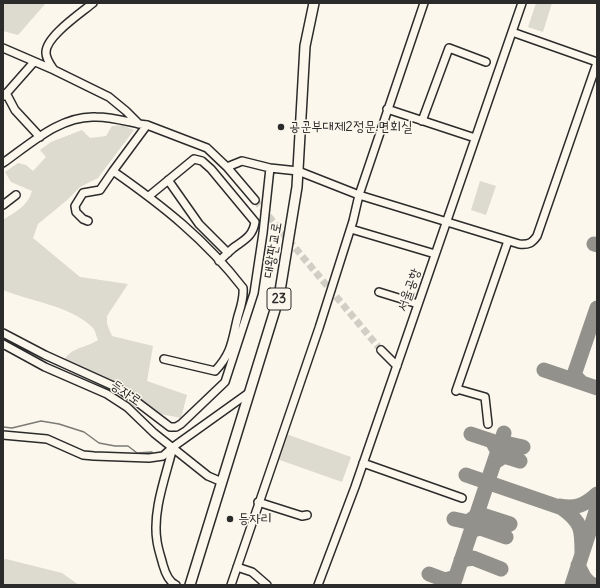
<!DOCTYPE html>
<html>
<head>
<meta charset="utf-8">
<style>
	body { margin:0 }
	#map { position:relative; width:600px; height:588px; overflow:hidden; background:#fbf7ec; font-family:Delius,sans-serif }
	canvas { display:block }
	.frame { position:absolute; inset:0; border:4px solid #2b2b2b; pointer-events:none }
</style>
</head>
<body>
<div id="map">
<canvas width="600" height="588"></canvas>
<div class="frame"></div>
</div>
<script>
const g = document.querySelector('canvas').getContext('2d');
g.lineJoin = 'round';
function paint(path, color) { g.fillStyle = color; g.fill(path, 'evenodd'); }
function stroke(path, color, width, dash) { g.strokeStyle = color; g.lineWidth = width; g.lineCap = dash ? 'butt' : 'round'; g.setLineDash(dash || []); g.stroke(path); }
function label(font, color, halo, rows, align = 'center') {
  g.font = font + ' Delius,"Poor Story",sans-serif'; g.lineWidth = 3; g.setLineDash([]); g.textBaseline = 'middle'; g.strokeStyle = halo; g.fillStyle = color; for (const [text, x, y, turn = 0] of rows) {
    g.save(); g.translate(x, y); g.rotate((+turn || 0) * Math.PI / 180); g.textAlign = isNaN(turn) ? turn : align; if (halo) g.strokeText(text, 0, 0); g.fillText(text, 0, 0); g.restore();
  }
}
paint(new Path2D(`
	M3,3H46L18,35L3,31Z
	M536,3H552L543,32L528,27Z
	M122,125L134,130L98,178L80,187L66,201L38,224L33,238L80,277L128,284L107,316V324L112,336L153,346L147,381L187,395L181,418L155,413L63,361C73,346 84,349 98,340C96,335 95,329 91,326C70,306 30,301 3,290V220C15,212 28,206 32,191L11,182L5,172L18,163L26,165L33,171L46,157L40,150L51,142L82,130L90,138L106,136L112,126Z
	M480,181L496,186L486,215L471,210Z
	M286,434L351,457L342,482L277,459Z
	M6,559L62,573L79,585H3V560Z`), '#dddad0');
stroke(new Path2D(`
	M3,427L12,428L41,421L59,424L84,432L99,443L115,446H128L137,453L152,452`), '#7b7a75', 1.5);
stroke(new Path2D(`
	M594,244L597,245
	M544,370L597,388
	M581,382L576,377L575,372L597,308
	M471,434L492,441L498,452
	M500,447L505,443L523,447
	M495,462L504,456L520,461
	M466,475L562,508C582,522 582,530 582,553
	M560,506C576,509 585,505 597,494
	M454,519L468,522L476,516
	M479,525L475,519L482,515L510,524
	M471,531L480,528L506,537
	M461,560L473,558L501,569
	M578,565C582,573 585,582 594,585
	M429,574L445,580L456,577
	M453,585L504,433
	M572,585L597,508`), '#93918c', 15);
stroke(new Path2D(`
	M255,200L381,350`), '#d1cec5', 7, [7, 3.5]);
const minor = new Path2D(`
	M512,32L597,62
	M3,48L54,70L109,97L126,111L139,124L147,125L207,148L227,167L255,200
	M54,70C50,64 46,59 46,53C45,37 81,13 93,3
	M6,93L15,110L40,137
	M4,96L34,62
	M387,109L475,138
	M422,121L449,48L486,62
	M147,125L113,171C163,206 205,239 243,288C244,298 241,306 238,316C232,339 233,352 215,371L164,359
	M3,163C30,144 61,115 96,117C111,117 125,121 139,124
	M227,167L242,161L270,168L298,171L359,195L519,244C529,245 532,243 537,236L597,63
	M168,180L199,224L228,253
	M149,196L194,159L202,161L211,169L255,222C253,235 246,239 236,246C230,250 225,256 219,261
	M3,205L16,195
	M88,221L83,219L76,212L75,206L83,193L100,190L113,171
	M351,229L435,254
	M379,292L418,304
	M3,333L45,355L120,389L170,427H176L181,424L225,382L254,293L263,233L270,168
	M3,344L45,367L107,394L127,407L154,433L208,476L222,482
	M381,350L397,366
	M457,389L485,397L488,424
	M456,391L508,241
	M3,435L47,439L83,455L94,456L149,458L163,456L173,447L250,392
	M173,447C166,476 152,511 157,541C158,549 161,557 163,565C165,572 169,582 176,585
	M363,463L462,498
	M258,502L302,516L307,515
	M237,567L252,572L267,585
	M231,585L319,328L353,221L359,195L424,3
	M318,585L355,487L522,3`);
const major = new Path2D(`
	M190,585L279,297L297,187L305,46L314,3`);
stroke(minor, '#2b2b2b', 10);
stroke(major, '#2b2b2b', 12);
stroke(minor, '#fbf7ec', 7);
stroke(major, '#fbf7ec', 9);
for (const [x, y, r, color] of [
	[281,127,4,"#2b2b2b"],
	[230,519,4,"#2b2b2b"]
]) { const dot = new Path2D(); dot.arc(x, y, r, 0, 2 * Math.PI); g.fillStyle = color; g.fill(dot); stroke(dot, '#fbf7ec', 1.5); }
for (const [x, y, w] of [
	[279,299,24]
]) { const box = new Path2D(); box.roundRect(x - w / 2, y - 11, w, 22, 3); g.fillStyle = '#fbf7ec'; g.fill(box); stroke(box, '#2b2b2b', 1); }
label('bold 13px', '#2b2b2b', null, [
	["23",279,299]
]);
label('14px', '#2b2b2b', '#fbf7ec', [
	["공군부대제2정문.면회실",289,127],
	["등자리",238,519]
], 'left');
label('14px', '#2b2b2b', '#fbf7ec', [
	["대왕판교로",273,250,-81],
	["서울공항",409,290,-71],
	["등자로",126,393,35]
]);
</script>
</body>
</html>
